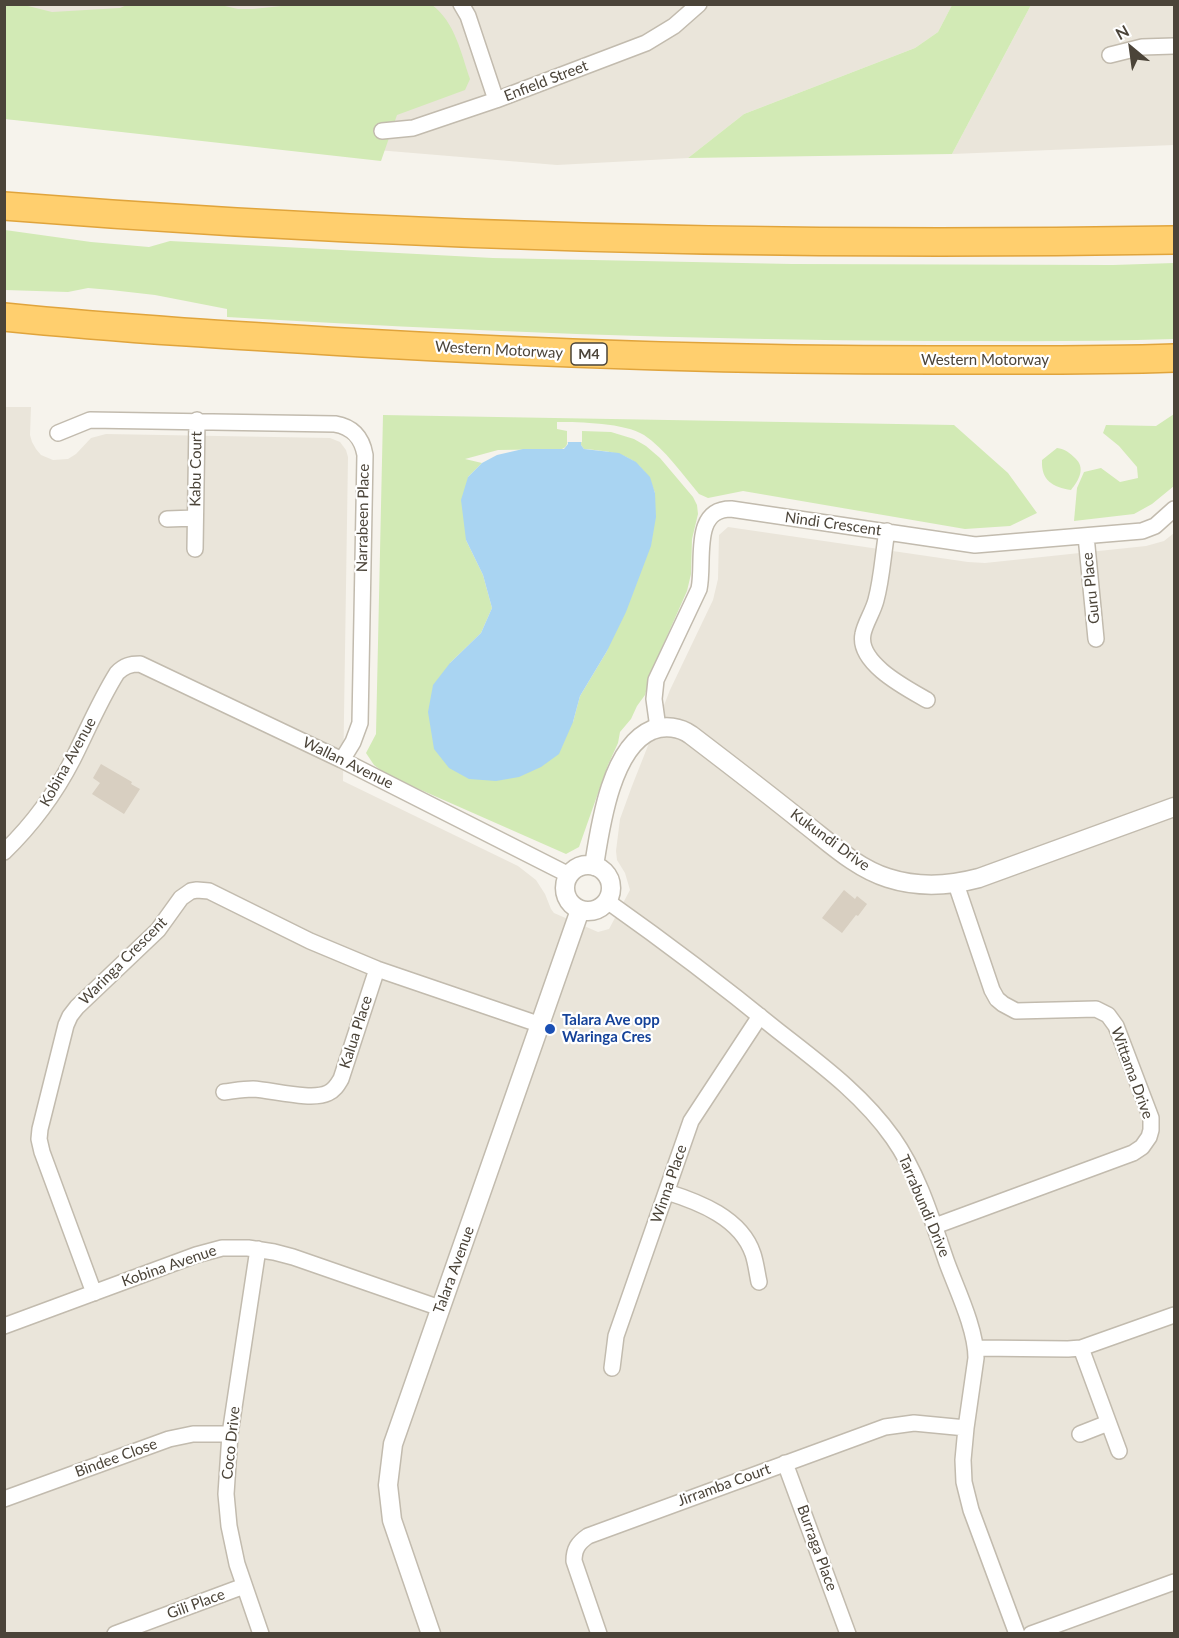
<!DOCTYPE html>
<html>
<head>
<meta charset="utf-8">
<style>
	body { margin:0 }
	#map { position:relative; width:1179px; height:1638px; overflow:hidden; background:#f6f3ec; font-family:Lato,sans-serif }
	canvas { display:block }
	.frame { position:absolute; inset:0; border:6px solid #4b4439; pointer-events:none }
	.north { position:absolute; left:1101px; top:18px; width:60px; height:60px; -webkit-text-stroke:4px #fff; paint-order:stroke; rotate:331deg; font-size:16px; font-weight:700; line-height:24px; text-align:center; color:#4b4439 }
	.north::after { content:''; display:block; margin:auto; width:21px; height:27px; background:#4b4439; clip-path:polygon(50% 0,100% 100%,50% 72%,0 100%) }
</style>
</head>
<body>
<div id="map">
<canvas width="1179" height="1638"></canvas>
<div class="frame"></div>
<div class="north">N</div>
</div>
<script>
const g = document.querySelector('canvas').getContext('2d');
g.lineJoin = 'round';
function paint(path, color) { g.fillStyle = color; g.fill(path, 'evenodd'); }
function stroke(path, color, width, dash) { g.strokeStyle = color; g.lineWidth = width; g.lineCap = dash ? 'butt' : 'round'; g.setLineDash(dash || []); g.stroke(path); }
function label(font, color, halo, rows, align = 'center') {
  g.font = font + ' Lato,sans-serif'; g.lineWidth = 4.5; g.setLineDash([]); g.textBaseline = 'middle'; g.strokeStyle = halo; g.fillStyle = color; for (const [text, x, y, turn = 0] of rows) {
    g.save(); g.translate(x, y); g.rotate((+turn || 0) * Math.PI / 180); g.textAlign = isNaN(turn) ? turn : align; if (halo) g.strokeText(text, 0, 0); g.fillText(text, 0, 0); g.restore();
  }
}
paint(new Path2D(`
	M4,5H952L938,32L915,48L744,114L688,158L557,165L5,119Z
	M1031,5H1174V145L952,154Z
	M5,407H31L30,435L32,442L36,449L41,455L53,460L68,459L76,454L91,438L106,434L330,438L340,442L346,450L348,457L343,781L518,866L536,880L545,894L551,909L554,913L598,932L609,929L630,890L625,873L617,860L616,851L620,819L632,786L670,690L713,600L718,579L719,535L728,527L968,562L985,563L1146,546L1164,541L1174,533V1633L5,1634Z`), '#eae5da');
paint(new Path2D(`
	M129,4H216L238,9H253L300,4L432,5C455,22 461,53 470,79L465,90L397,115L381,161L5,119V5H24L52,12L120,8Z
	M952,5H1031L952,154L688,158L744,114L915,48L938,32Z
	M5,230L91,242L149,247L170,241L493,258L792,264L1113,265L1174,263V339C1092,342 1009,341 927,341C693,340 460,331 227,317V309L155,295L111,290L88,288L68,292L5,290Z
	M1174,414V486L1152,504L1134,514L1074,521L1077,488L1084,472L1101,468L1120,482L1138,478L1137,467L1119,446L1103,433L1106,425L1156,426Z
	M383,415L954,425L1008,473L1037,513L1010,526L965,529L743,491L708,498L699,494C683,475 665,449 644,435C625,423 580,422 557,422V429L567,431C567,438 570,446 562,449L498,450L465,459L482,463L468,477L466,540L483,575L492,608L481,633L450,663L573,722L580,696L607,651L655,493C642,455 620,452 584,449L581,445L582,431L611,432L634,439L646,446L660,458L693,497L697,505L698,514L692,539L691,574L687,591L652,670L645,695L637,706L631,719L620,732L618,743L608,765L579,847L566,854L387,775L374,765L366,753L376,734Z
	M1057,448C1065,449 1070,453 1075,458C1086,468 1079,480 1071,490C1053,487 1041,481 1042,460Z`), '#d2eab5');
paint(new Path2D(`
	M568,431L581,432V445L584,449L619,453L636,462L650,477L655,493L656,517L651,546L626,612L607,651L580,696L573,722L559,754L541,767L519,777L496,781L469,779L449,768L434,749L428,712L433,685L450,663L481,633L492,608L483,575L466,540L461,500L468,477L482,463L497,455L523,449H564L568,444Z`), '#a9d4f2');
paint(new Path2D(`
	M567,428L582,429V442H567Z`), '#f6f3ec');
paint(new Path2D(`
	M101,764L132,782L131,784L140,789L124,814L92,794L100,783L93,778Z
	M844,890L855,899L857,896L867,904L858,916L856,915L842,933L822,918Z`), '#d8cfc1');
const minor = new Path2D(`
	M461,4L468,16L496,100
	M1110,55L1142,47L1174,46
	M382,131L413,128L496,100L646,43L674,26L699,4
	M58,433L90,420L335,424C353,427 362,438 365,455L360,723L353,742L342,760
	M167,519L195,518
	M887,531C883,554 882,578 876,600C873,612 865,623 863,634C857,663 906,688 927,700
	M1086,536L1096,639
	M195,549L197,420
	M658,728L654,699L656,680L699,589C705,562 691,509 731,509L975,545L1142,531L1155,526L1174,509
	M4,852C32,825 55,794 73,759C87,731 100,700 117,673C124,666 130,664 140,664L342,760L569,875
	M607,901C665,942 722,985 777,1030C819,1063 862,1094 893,1138C919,1175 932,1220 947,1263C957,1290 976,1329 976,1358L966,1428L963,1460L964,1482L971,1510L1017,1634
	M224,1092C233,1091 243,1089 253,1089C272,1090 312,1101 328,1093C335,1090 338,1084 341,1079L377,969
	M667,1192C699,1202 741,1218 753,1254C756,1263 757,1273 759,1282
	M935,1226L1133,1153L1142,1147L1149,1137L1151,1130V1118L1116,1026L1108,1015L1096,1009L1016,1011L1003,1004L997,999L992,990L956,884
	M258,1249L230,1434L226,1494L229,1526L237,1564L261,1634
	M94,1293L42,1152L39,1139L40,1129L66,1025L70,1016L77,1007L158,930L181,898L191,891L197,890L209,891L310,941L377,969L541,1025
	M4,1326L196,1255L222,1248H248L274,1252L293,1257L440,1308
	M976,1348L1068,1349L1081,1348L1174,1315
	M1081,1348L1119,1451
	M612,1368L616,1336L691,1121L760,1016
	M1080,1434L1108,1423
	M785,1463L848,1634
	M4,1499L169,1439L193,1434H230
	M115,1634L244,1586
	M599,1634L574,1561C574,1549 578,1543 588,1536L885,1427L914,1423L966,1428
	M1031,1634L1174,1582`);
const tertiary = new Path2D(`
	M565 888a23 23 0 1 1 46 0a23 23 0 1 1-46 0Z
	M594,866C600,827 611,747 652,730C665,725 680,727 691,735C729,764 767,793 804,823C830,843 856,868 888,878C919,888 949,886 979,878L1174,807
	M431,1634L392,1520L388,1485L393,1444L580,910`);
const motorway = new Path2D(`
	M4,206C394,237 784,247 1174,240
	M4,317C123,329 243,336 363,343C553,354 743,360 933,360C1014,360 1094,361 1174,358`);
stroke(minor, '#c2bbae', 18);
stroke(tertiary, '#c2bbae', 21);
stroke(motorway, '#e0a43c', 30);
stroke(minor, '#fff', 15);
stroke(tertiary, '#fff', 18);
stroke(motorway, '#ffcf6e', 27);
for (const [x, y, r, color] of [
	[550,1029,6,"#1a4fb4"]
]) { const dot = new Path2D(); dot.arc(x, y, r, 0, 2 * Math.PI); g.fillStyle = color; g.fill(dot); stroke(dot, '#fff', 2); }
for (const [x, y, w] of [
	[589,354,36]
]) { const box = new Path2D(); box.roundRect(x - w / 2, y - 11, w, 22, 4.5); g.fillStyle = '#fff'; g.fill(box); stroke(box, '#4b4439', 1.5); }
label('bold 14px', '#4b4439', null, [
	["M4",589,354]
]);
label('15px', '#4b4439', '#fff', [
	["Enfield Street",546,81,-21],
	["Western Motorway",499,350,3],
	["Western Motorway",985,360],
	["Kabu Court",196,469,-89],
	["Narrabeen Place",363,518,-89],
	["Nindi Crescent",833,524,8],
	["Guru Place",1091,588,-96],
	["Kobina Avenue",68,762,-61],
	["Wallan Avenue",348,763,26],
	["Kukundi Drive",830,840,36],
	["Waringa Crescent",123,961,-45],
	["Kalua Place",356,1032,-72],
	["Wittama Drive",1132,1073,70],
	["Winna Place",669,1184,-71],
	["Tarrabundi Drive",924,1206,67],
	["Kobina Avenue",169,1266,-19],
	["Talara Avenue",454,1270,-70],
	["Coco Drive",231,1443,-84],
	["Bindee Close",116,1458,-20],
	["Jirramba Court",724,1485,-20],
	["Burraga Place",817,1548,70],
	["Gili Place",196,1604,-20]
]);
label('bold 15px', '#164399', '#fff', [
	["Talara Ave opp",562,1020],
	["Waringa Cres",562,1037]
], 'left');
</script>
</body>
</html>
